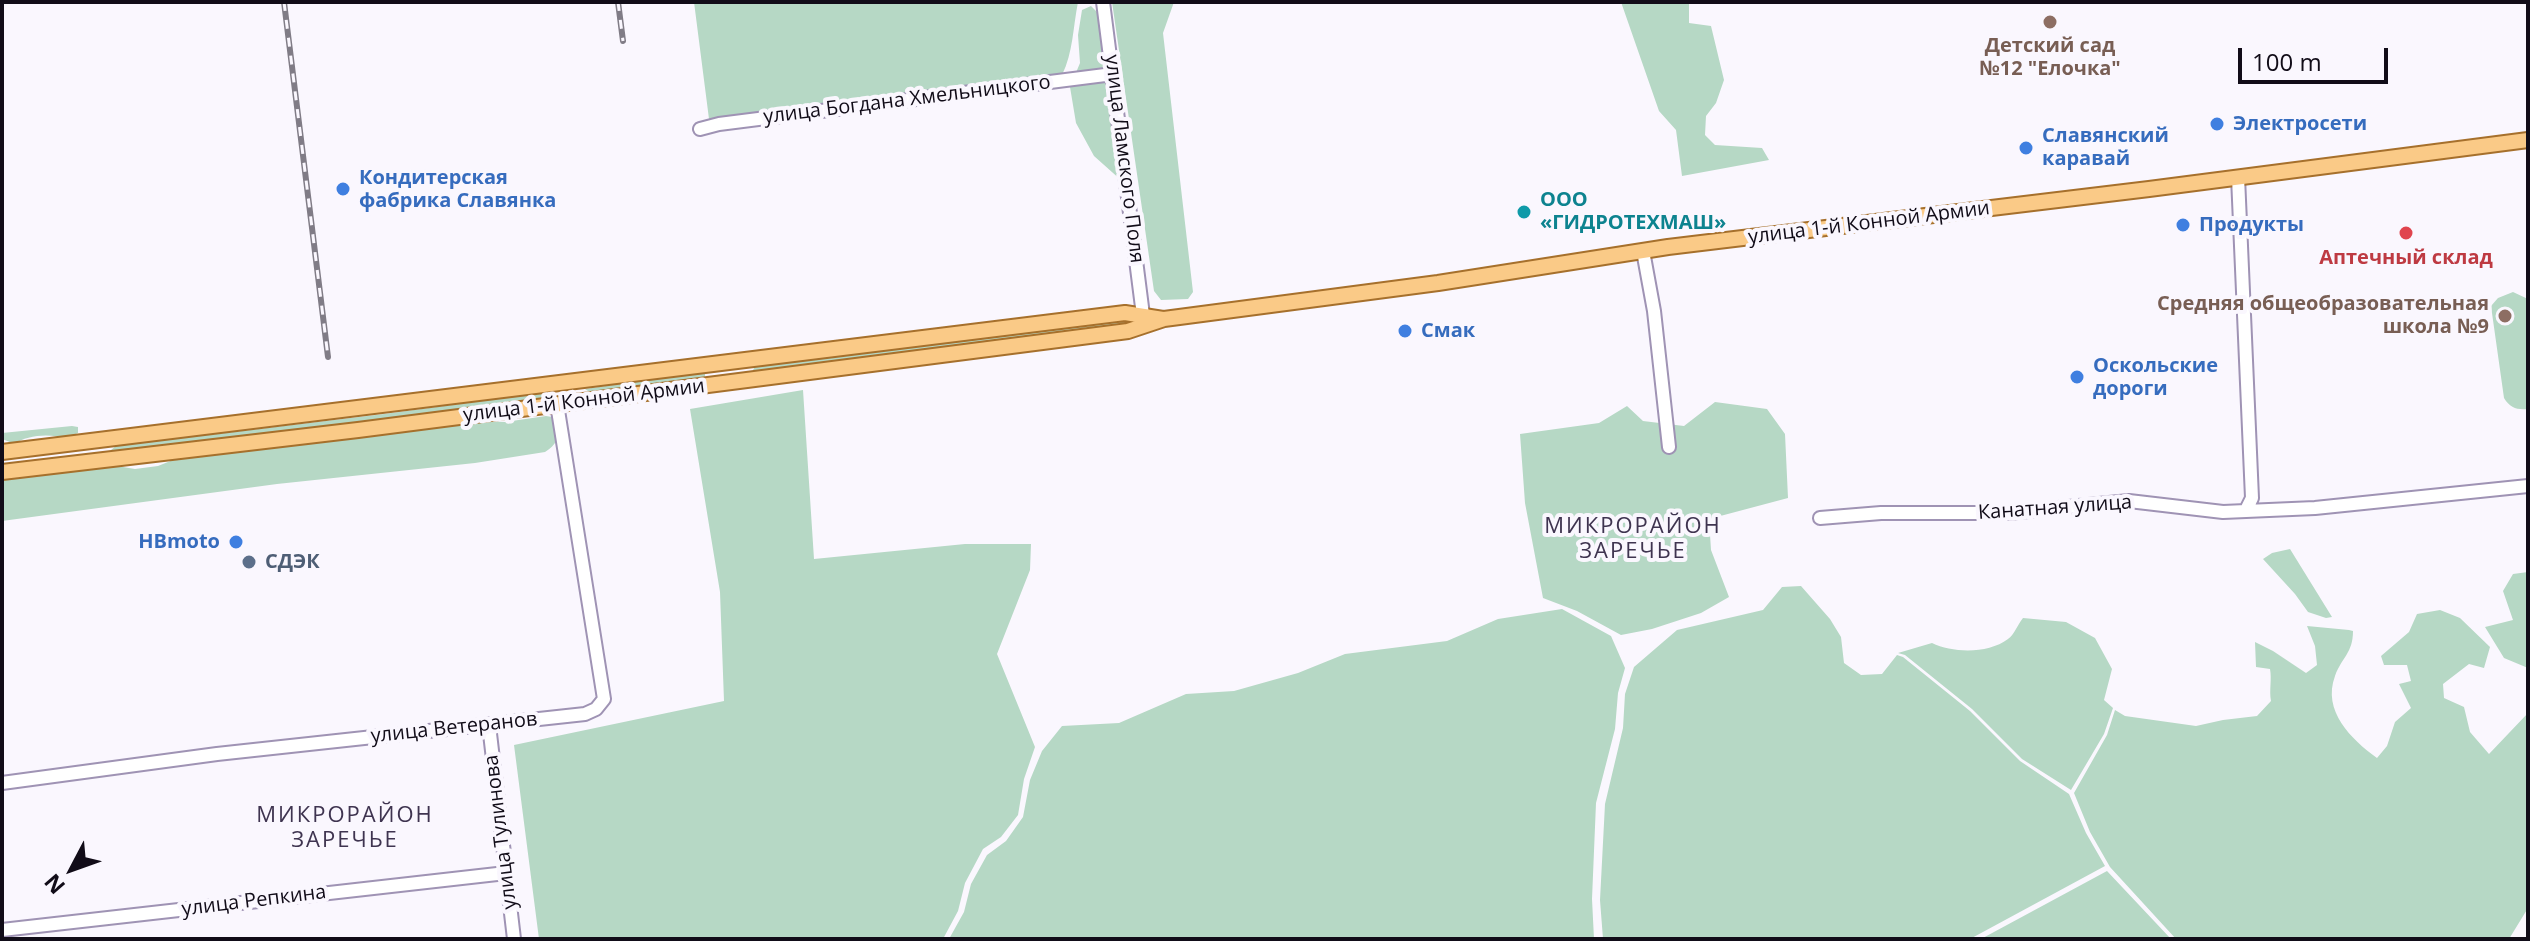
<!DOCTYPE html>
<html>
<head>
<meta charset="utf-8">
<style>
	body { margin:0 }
	#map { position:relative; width:2530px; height:941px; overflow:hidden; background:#faf7fe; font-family:"Open Sans",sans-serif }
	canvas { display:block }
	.frame { position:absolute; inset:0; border:4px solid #110c18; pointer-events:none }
	.north { position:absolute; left:32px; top:829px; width:80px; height:80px; -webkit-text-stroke:6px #faf7fe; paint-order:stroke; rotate:229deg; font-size:22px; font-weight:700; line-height:32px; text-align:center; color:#110c18 }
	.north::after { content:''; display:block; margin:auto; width:28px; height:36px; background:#110c18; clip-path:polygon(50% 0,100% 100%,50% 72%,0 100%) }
	.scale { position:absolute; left:2238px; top:48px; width:150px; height:36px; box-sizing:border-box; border:4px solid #110c18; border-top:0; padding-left:10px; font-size:24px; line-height:28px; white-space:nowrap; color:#110c18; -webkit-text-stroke:6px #faf7fe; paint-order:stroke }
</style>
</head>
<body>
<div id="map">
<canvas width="2530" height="941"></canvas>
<div class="frame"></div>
<div class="north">N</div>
<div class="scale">100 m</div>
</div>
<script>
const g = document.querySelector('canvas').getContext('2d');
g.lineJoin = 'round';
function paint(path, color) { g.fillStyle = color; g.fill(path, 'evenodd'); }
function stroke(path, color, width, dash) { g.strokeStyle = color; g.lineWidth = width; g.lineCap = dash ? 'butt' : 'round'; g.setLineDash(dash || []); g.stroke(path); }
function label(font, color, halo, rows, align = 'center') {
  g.font = font + ' "Open Sans",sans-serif'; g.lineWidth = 8; g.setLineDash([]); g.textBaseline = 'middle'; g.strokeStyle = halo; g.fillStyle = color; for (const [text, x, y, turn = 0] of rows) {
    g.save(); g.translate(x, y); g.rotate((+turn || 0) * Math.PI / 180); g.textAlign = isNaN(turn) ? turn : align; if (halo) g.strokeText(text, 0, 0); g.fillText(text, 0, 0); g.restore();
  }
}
paint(new Path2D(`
	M694,2H1078C1073,27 1073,53 1062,75L709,119Z
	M1112,2H1174L1163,33L1193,292L1188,299L1161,300L1154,291Z
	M1621,2H1689V23L1711,26L1724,80L1716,103L1706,116L1705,135L1715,145L1762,148L1769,160L1682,176L1676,130L1659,111Z
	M1091,6L1099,14L1122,181L1094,156L1076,123L1070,87L1080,63L1078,35L1082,10Z
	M2513,292L2528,299V409C2517,410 2510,408 2504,398L2491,306L2498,298Z
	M1130,319L1131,322L1119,327L756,372L753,370L756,365Z
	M701,372L705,374V378L591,393L585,389Z
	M803,390L814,559L965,544H1031L1030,570L997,654L1035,747L1024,779L1018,815L1001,837L983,849L965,883L958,911L943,939H539L514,745L724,701L720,592L690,409Z
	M541,393L545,396L539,399L396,419L115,452L111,450L116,446L384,414Z
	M1715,402L1767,409L1785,434L1788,498L1709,519L1711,550L1729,597L1701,613L1652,629L1621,635L1577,611L1543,598L1525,503L1520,434L1599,423L1627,406L1643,421L1684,426Z
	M546,416L552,417C561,432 560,443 545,452L475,463L277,484L2,521V480L117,466L135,469L158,466L178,458L483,421L505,422Z
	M72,426L78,427V433L65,439C52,433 26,435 15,444L2,439V433Z
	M2290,549L2332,617L2326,618L2308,612L2295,594L2263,559L2272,553Z
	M2528,572V668L2504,658L2485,627L2513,620L2503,591L2513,574Z
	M1801,586L1830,619L1841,637L1844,663L1861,675L1882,674L1897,655L1903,657L1970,711L2020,761L2069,794L2086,833L2105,866L1970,939H1603L1600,900L1605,804L1623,728L1625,694L1634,667L1677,630L1763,610L1782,587Z
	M1562,609L1611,636L1625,668L1618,693L1615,729L1596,803L1592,899L1594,939H949L964,912L971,884L987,855L1006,841L1023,817L1030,780L1042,751L1062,726L1119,723L1186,694L1234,691L1298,673L1345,654L1447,641L1498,619Z
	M2440,610L2460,618L2490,647L2484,668L2469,664L2443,684L2444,698L2464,707L2470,732L2489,754L2528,713V908L2509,939H2176L2110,867L2090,832L2074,793L2107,735L2115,710L2125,716L2196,726L2223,720L2257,716L2271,701C2269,690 2272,680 2270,669L2256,667L2255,642L2273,651L2306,673L2317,665L2315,646L2307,626L2349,630L2353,631C2353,653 2342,657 2335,676C2322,711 2351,739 2377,758L2387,746L2395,722L2411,708L2399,684L2411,681L2407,665H2384L2381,656L2409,632L2417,614Z
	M2023,618L2066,622L2095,638L2112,669L2104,700L2113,708L2104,734L2071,790L2022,759L1972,709L1905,655L1898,653L1932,643C1953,653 1988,654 2008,639C2014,635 2018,624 2023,618Z
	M2107,871L2171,939H1981Z`), '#b6d8c5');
const minor = new Path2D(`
	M1103,2L1143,315
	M700,129L719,124L1113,74
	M2238,177L2252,498L2246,510
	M1643,251L1654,311L1669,447
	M1820,518L1881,513H2008L2129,501L2223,512L2315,508L2528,486
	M489,725L514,939
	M2,783L217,754L585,714L596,709L604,699L557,404
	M2,930L506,873`);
const major = new Path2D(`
	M2,452C377,407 751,360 1125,313L1163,319
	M2,472L358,430L1128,331L1164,319L1438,283L1668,247L2149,189L2528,140`);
stroke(minor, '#9f93b4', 16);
stroke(major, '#a6702c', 18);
stroke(minor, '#fff', 12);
stroke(major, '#faca87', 14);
const rail = new Path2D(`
	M284,2L328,357
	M618,2L623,41`);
stroke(rail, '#807c86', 6);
stroke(rail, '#faf7fe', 3, [9]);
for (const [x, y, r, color] of [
	[2050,22,8,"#8d6e63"],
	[2217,124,8,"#3f7fe0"],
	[2026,148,8,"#3f7fe0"],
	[343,189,8,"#3f7fe0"],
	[1524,212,8,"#0f9aa8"],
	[2183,225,8,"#3f7fe0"],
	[2406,233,8,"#e0444e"],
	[2505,316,8,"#8d6e63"],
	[1405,331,8,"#3f7fe0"],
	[2077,377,8,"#3f7fe0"],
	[236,542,8,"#3f7fe0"],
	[249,562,8,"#5c6f8a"]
]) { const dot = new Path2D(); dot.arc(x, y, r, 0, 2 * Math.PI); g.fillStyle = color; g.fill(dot); stroke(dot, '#faf7fe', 3); }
label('bold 20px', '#785e54', '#faf7fe', [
	["Детский сад",2050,46],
	["№12 \"Елочка\"",2050,69],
	["Средняя общеобразовательная",2489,304,"right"],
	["школа №9",2489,327,"right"]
]);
label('20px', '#110c18', '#faf7fe', [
	["улица Богдана Хмельницкого",907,100,-7],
	["улица Ламского Поля",1124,159,83],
	["улица 1-й Конной Армии",1869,223,-7],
	["улица 1-й Конной Армии",584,401,-7],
	["Канатная улица",2055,508,-4],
	["улица Ветеранов",454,728,-6],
	["улица Тулинова",501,832,-97],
	["улица Репкина",254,901,-7]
]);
label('bold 20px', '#366cbe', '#faf7fe', [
	["Электросети",2233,124],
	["Славянский",2042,136],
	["каравай",2042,159],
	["Кондитерская",359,178],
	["фабрика Славянка",359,201],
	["Продукты",2199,225],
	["Смак",1421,331],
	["Оскольские",2093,366],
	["дороги",2093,389],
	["HBmoto",220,542,"right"]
], 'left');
label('bold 20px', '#0d838f', '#faf7fe', [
	["ООО",1540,200],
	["«ГИДРОТЕХМАШ»",1540,223]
], 'left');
label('bold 20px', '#be3a42', '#faf7fe', [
	["Аптечный склад",2406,258]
]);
label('bold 20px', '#4e5e75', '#faf7fe', [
	["СДЭК",265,562]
], 'left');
g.letterSpacing = '2px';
label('22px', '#3f3450', '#faf7fe', [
	["МИКРОРАЙОН",1633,527],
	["ЗАРЕЧЬЕ",1633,552],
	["МИКРОРАЙОН",345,816],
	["ЗАРЕЧЬЕ",345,841]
]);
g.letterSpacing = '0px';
</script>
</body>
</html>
